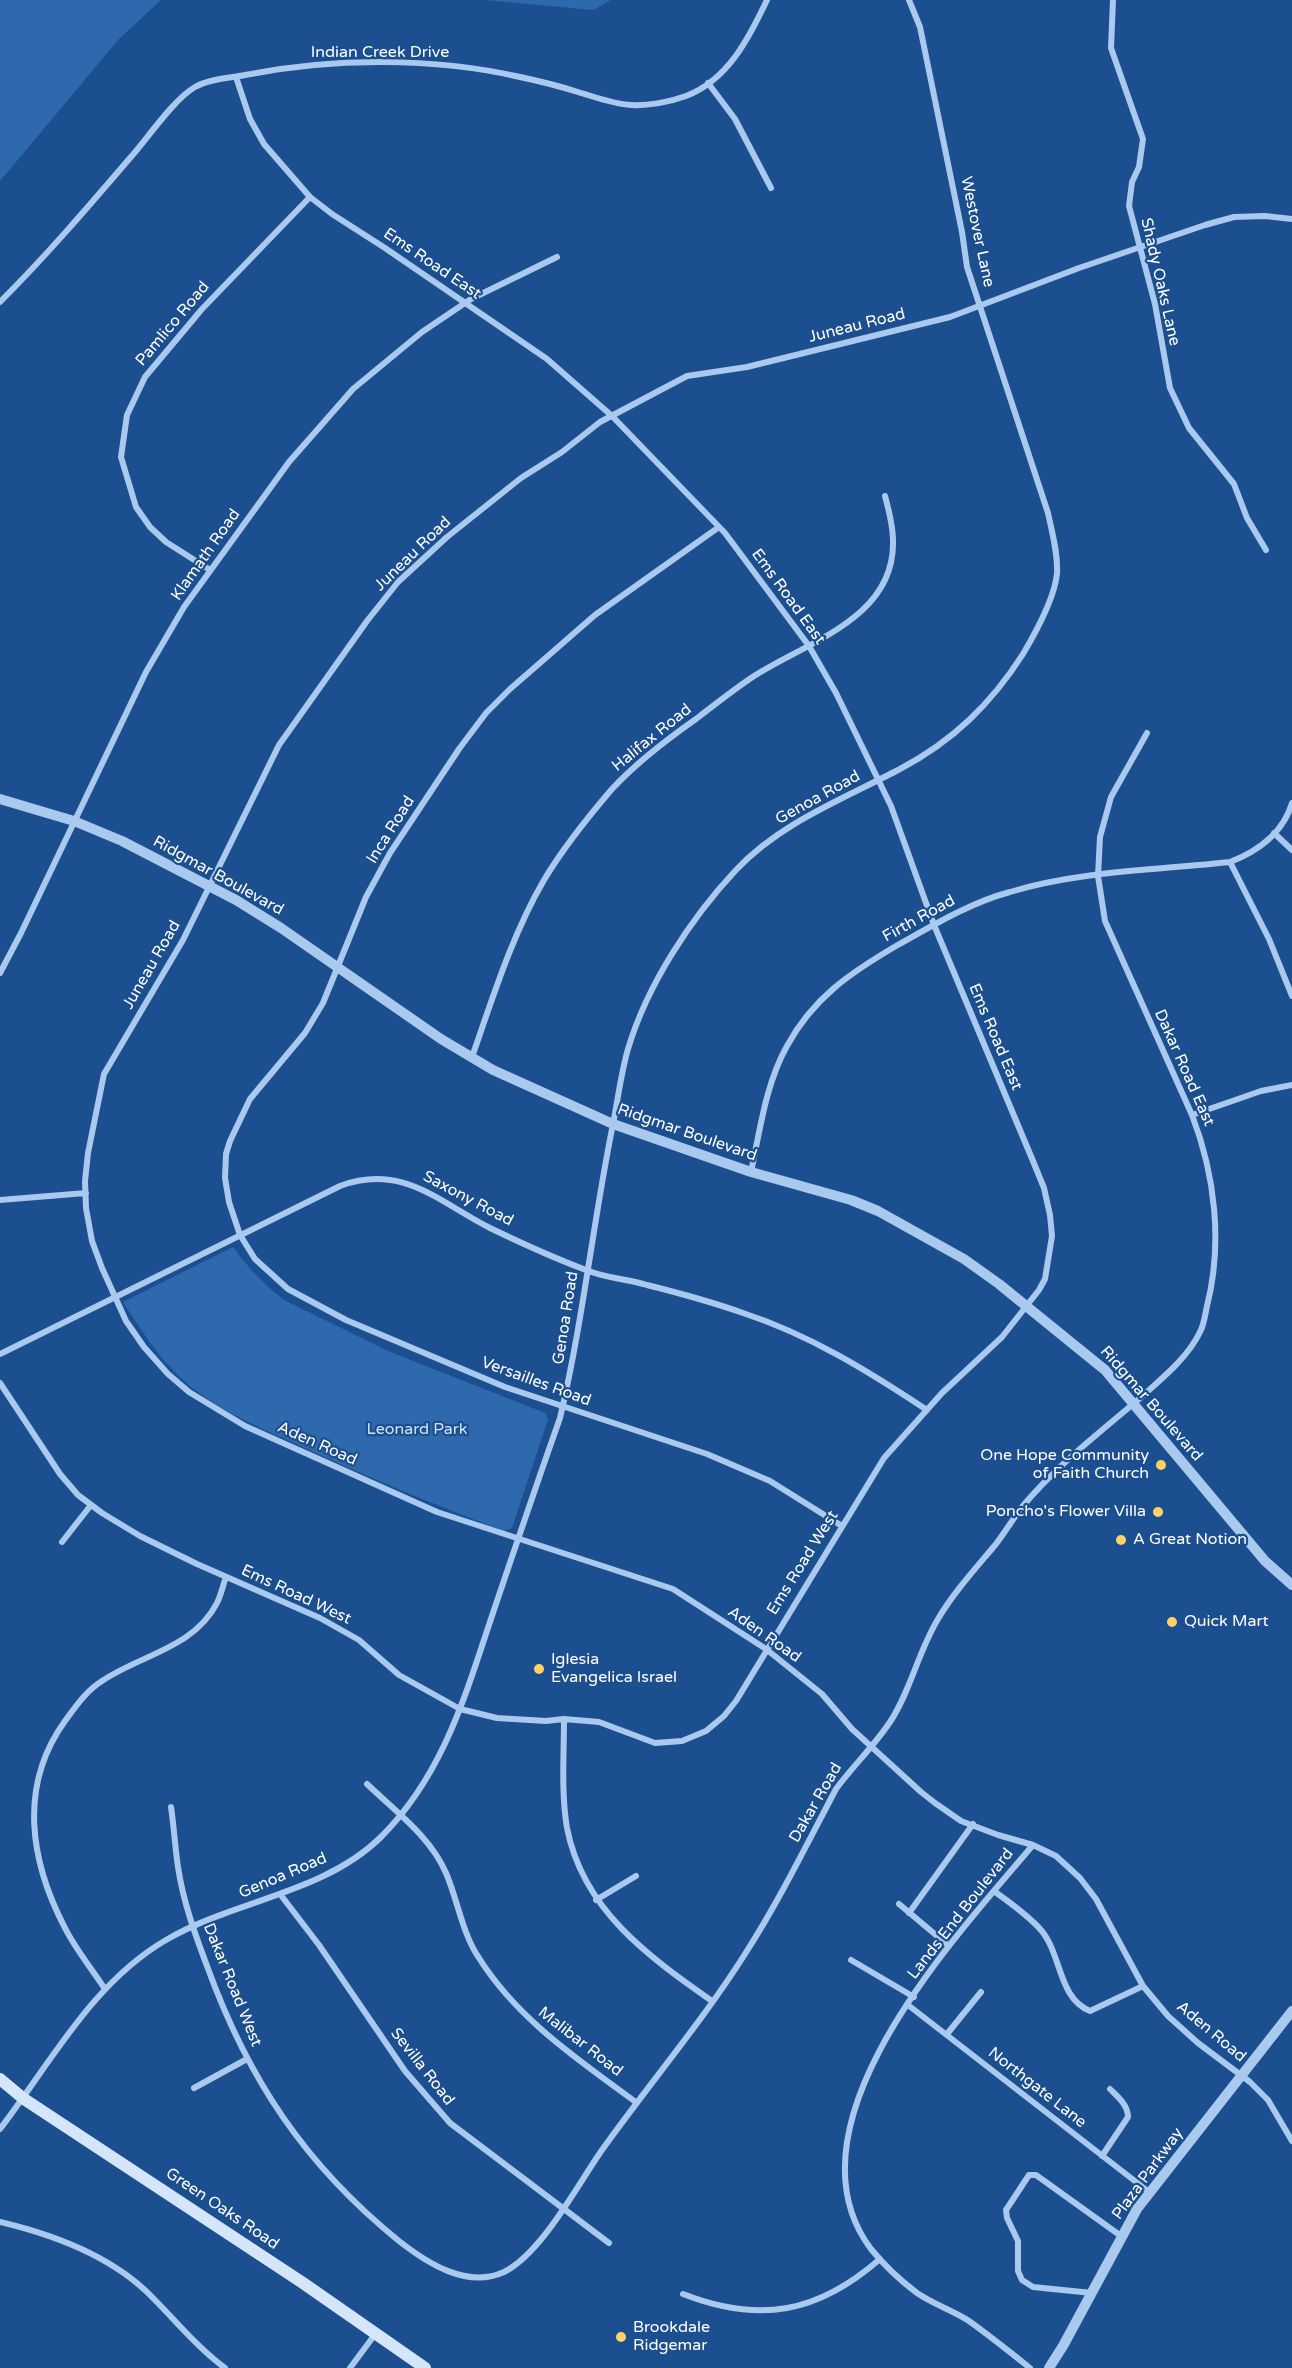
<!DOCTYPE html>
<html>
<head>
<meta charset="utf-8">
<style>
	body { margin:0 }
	canvas { display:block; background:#1b4f8f }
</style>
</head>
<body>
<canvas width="1292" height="2368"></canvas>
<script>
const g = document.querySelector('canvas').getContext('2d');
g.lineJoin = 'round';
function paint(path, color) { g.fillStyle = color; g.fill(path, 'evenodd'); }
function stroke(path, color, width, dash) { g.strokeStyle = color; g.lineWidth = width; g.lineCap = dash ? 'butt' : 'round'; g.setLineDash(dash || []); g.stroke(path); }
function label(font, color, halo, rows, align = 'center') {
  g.font = font + ' "Varela Round",sans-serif'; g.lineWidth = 4.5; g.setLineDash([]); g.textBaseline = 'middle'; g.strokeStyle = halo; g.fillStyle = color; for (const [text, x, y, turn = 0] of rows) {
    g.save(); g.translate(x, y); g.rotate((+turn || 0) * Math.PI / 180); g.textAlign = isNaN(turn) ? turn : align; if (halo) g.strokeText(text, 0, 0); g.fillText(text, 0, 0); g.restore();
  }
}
paint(new Path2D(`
	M0,0H161L118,40L0,181Z
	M485,0H611L593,10Z
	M233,1247C249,1268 264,1286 286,1301L388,1351L545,1413L548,1419L512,1528L504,1531C436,1505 369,1478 303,1447C265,1430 224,1413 191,1387C163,1364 142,1332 123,1302Z`), '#2e69ad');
stroke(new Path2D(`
	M1113,0L1111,48L1143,139L1139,167L1132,182L1129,206L1155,304L1170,388L1189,428L1234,484L1247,518L1266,550
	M708,83L735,119L771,188
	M1292,219L1265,216L1234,217L1205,225L1079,268L950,317L747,367L687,376L600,422L562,452L521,478L447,537L398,582L367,621L279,745L183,940L104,1074L88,1153L85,1181L86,1208L92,1241L102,1268L126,1321L144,1347L168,1374L189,1392L245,1426L437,1512L673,1589L766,1649L822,1694L852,1729L921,1792L935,1803L961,1821L998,1835L1033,1845L1056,1856L1080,1878L1096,1899L1143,1986L1168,2016L1198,2043L1250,2082L1268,2100L1292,2141
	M0,302C46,256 88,207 130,158C147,139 174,99 195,87C209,79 229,78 245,75C332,58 433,57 520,77C539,81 559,86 578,92C595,97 613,104 631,105C648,106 670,102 686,96C728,80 749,38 767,0
	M719,527L595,615L510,689L486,713L459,749L390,853L366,897L323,1003L305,1033L250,1099L230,1141L226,1154L225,1178L229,1202L240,1235L255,1259L288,1289L346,1320L505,1387L707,1454L770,1481L842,1526
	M210,570L166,542L150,527L136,507L121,457L127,415L145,377L202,309L310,197
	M1274,833L1292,850
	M1230,862L1269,939L1292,996
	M0,973L21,933L146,672L184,607L289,462L353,389L422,332L471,299L557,257
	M472,1057C493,997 512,935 544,880C563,848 588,817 612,789C637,762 666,740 696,719C714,705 732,691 751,678C803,643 895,620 893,541C893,525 889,511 885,496
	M1192,1115L1261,1091L1292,1085
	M751,1172C760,1130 766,1083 787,1046C813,998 850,973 896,946C932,926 969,903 1010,892C1080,871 1157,870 1230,862C1258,851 1283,833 1292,803
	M0,1200L86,1193
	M0,1354L340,1186C402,1163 439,1202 490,1228C521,1243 554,1258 586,1270C605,1278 627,1279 647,1285C679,1293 712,1302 743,1313C810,1335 868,1371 927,1410
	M0,1383L60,1474L78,1495L102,1513L140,1536L197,1564L320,1618L359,1640L399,1675L460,1709L497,1718L546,1721L564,1719L599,1722L655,1743L682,1741L706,1731L724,1716L736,1701L884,1458L942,1393L1002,1337L1039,1290L1045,1279L1052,1236L1050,1215L1044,1188L1033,1161L934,925L891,806L836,693L809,646L725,533L612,416L547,359L385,248L332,214L310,197L264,144L250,119L236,77
	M62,1542L91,1505
	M564,1719C564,1754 561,1793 567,1828C583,1910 648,1956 712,2001
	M367,1784C394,1810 431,1837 446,1873C458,1901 462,1933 479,1958C518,2020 579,2060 637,2103
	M171,1807C174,1827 175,1847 178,1867C183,1901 195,1934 207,1966C248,2079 305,2165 399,2241C427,2263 467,2289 504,2272C542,2253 578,2184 602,2150C649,2084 702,2022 745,1954C779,1901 807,1844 836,1789C853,1766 874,1746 890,1722C911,1690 918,1652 938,1619C954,1592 976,1568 996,1544C1005,1532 1013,1519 1022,1507C1056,1466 1099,1433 1139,1399C1160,1380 1187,1359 1200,1332C1204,1325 1205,1315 1207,1306C1223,1243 1215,1175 1192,1115L1105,921L1098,876L1100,837L1111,797L1147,733
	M994,1891C1010,1903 1028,1915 1041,1930C1062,1955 1058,1998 1090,2011L1143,1986
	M280,1894L319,1945L405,2071L450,2123L609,2243
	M596,1900L636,1876
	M899,1904L949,1946
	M909,1913L973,1824
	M851,1960L914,1997
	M105,1989C92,1969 76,1950 65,1928C30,1861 18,1786 65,1721C76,1706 86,1691 102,1681C140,1655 194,1648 217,1603C221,1595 223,1585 226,1577
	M908,2005L1149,2192
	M947,2034L981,1992
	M194,2088L247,2059
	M0,2129C50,2064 92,1983 166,1940C234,1900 323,1894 381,1837C446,1772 467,1689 496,1604C517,1542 538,1480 560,1418C583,1321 593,1222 613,1124C618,1099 621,1073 628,1049C647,985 691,918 736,870C780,823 843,799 900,769C953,741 991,704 1023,654C1036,632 1055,598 1057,573C1058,553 1052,532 1048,513L967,267L962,232L920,27L909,0
	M1102,2156L1128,2117C1128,2105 1118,2097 1110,2089
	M0,2222C55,2235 112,2256 152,2297C176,2321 198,2348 225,2368
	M1092,2293L1033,2287L1022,2280L1018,2271V2241L1007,2218L1006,2210L1029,2175H1036L1121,2236
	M683,2294C760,2324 818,2313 880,2259
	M350,2368L376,2333
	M1030,2368C1010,2352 990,2336 969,2321C952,2310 933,2304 917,2293C901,2281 884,2265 871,2249C778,2125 957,1935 1033,1845`), '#a9c9ee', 6);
stroke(new Path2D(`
	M0,799L74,821L122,841L236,900L281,928L441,1039L493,1070L613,1124L751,1172L851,1200L878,1211L964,1259L999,1284L1105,1370L1265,1561L1292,1585
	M1049,2368L1063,2346L1137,2209L1292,2011`), '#a9c9ee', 10);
stroke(new Path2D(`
	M0,2079L24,2099L303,2283L425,2368`), '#d6e6fa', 12);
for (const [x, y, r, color] of [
	[1161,1465,6,"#ffd166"],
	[1158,1512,6,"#ffd166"],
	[1121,1540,6,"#ffd166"],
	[1172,1622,6,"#ffd166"],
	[539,1669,6,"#ffd166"],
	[621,2337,6,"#ffd166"]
]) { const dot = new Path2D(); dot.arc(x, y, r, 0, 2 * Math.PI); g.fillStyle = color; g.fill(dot); stroke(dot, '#1b4f8f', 2); }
label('16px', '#fff', '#1b4f8f', [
	["Indian Creek Drive",380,53],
	["Westover Lane",977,232,78],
	["Ems Road East",432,264,34],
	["Shady Oaks Lane",1160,282,77],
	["Pamlico Road",173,324,-50],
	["Juneau Road",857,326,-14],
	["Juneau Road",413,554,-44],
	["Klamath Road",206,555,-55],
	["Ems Road East",788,597,54],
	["Halifax Road",652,738,-39],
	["Genoa Road",818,798,-29],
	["Inca Road",391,830,-58],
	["Ridgmar Boulevard",218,876,29],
	["Firth Road",919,919,-29],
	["Juneau Road",152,965,-60],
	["Ems Road East",995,1037,67],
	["Dakar Road East",1184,1068,66],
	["Ridgmar Boulevard",687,1133,19],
	["Saxony Road",468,1199,28],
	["Genoa Road",566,1318,-81],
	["Versailles Road",536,1382,20],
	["Ridgmar Boulevard",1151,1404,49],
	["Aden Road",317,1444,24],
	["Ems Road West",803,1563,-58],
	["Ems Road West",296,1595,25],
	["Aden Road",764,1635,35],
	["Dakar Road",816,1803,-60],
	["Genoa Road",283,1876,-23],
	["Lands End Boulevard",961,1914,-52],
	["Dakar Road West",232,1985,68],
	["Aden Road",1211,2032,40],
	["Malibar Road",580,2042,38],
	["Sevilla Road",422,2067,52],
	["Northgate Lane",1037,2088,38],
	["Plaza Parkway",1148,2174,-54],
	["Green Oaks Road",222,2209,34]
]);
label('16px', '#cfe3fa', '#1b4f8f', [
	["Leonard Park",417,1430]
]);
label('16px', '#fff', '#1b4f8f', [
	["One Hope Community",1149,1456,"right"],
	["of Faith Church",1149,1474,"right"],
	["Poncho's Flower Villa",1146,1512,"right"],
	["A Great Notion",1133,1540],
	["Quick Mart",1184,1622],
	["Iglesia",551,1660],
	["Evangelica Israel",551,1678],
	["Brookdale",633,2328],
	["Ridgemar",633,2346]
], 'left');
</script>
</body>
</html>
